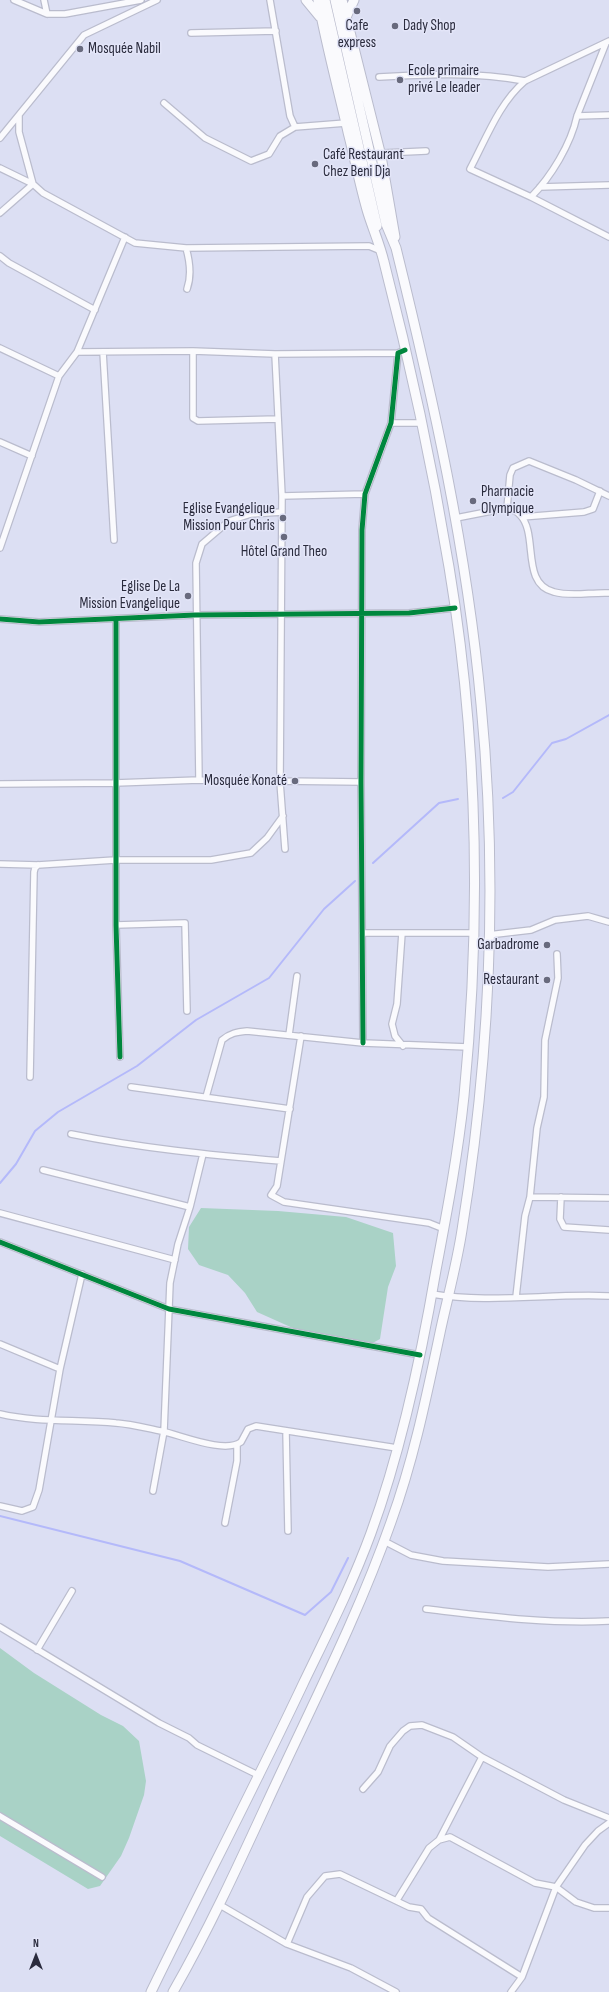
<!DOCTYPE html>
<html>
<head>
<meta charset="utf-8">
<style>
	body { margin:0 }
	#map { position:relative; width:609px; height:1992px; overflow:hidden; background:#dcdff3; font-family:"Sofia Sans Condensed",sans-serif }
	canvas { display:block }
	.north { position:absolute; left:16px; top:1936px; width:40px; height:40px; -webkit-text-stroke:3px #e3e5f8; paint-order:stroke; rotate:0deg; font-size:11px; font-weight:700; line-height:16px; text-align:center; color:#2a2b3d }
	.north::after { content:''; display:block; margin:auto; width:14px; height:18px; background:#2a2b3d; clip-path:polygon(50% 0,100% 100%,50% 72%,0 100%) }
</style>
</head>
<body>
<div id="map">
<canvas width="609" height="1992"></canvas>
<div class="north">N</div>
</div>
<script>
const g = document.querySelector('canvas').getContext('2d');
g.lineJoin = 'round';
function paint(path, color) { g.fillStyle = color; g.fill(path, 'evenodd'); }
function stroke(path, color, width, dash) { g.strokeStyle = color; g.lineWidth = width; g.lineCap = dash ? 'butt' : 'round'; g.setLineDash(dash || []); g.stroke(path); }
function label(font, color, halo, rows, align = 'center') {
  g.font = font + ' "Sofia Sans Condensed",sans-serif'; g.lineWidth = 3; g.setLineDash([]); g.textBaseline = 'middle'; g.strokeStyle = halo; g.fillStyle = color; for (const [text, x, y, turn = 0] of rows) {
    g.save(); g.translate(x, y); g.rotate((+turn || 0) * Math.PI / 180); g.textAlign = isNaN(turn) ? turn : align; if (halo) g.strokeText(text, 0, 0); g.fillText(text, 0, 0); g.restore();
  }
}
paint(new Path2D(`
	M201,1208L278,1211L346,1217L393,1233L396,1266L388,1287L380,1339L367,1346L335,1343L295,1329L257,1312L245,1293L228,1275L199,1265L188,1249L189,1227Z
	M0,1648L34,1673L101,1715L123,1726L139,1741L146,1781L144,1795L129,1838L121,1856L100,1886L88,1889L0,1836Z`), '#a9d2c6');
stroke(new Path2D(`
	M503,798L513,792L552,743L566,739L609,715
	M373,863L439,803L458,799
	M0,1183L16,1164L35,1131L58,1112L137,1066L196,1020L269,978L324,909L355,881
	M0,1516L180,1561L305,1615L331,1592L348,1558`), '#b4b9fa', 2);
const minor = new Path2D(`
	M14,0L47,14
	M44,0L47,14H65L141,0
	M270,0L290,116L295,127
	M191,33L276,31
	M609,41L525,81C499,103 486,139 470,169L531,197L609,237
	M379,77C428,74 476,72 525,81
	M164,103L205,138L251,161L269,154L280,136L295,127L346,123
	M19,116V132L33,184L43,193L135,243L186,248L369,246L381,251
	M577,116L609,115
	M0,138L84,35L157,0
	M381,156L383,153L426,151
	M0,168L33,184L0,213
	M540,187L609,185
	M531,197C551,177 571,144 577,116L606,43
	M186,248C190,262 192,275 187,289
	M0,256L9,263L95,310
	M0,348L59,376
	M193,351V418L198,421L278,419
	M77,352L193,351L275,354L398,353
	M103,352L114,540
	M275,354L282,496L280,782L285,849
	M391,423H421
	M0,442L32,456
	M282,496L365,494
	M507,508C511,509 517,511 520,515C539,534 520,584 554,592C572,597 591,592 609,593
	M522,517L584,512L593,509L600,491
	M456,518L507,508L510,475L513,468L529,461L576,480L609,496
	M0,548L59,376L77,352L125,237
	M0,619L39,622L195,615L409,613L455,608
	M116,620V925L120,1057
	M199,780L196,563L202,544L229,521L251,514L282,512
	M0,784L115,783L199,780L361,782
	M0,864L38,865L115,860H211L251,853L267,838L283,816
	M116,925L185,923L187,1011
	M362,933H473
	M402,933L397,1004L392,1024L395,1036L403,1046
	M488,935L531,930L555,920L588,916L609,922
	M289,1035L297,976
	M301,1036L277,1186L271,1195L284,1202L429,1223L444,1229
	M363,1043L361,782L362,530L365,494L391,423L398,353L405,350
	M30,1077L34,872L35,868L38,865
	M131,1087L290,1109
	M206,1097L222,1040C230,1033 237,1032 247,1031L363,1043L468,1047
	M71,1134C140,1148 210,1155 281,1161
	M43,1170L190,1207
	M530,1197L609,1198
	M561,1197L560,1219L564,1227L609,1230
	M0,1213L175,1260
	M0,1242L169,1309L420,1355
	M432,1294C490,1304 551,1293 609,1296
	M516,1297L525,1216L530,1197L537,1128L544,1097L545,1040L558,978L557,954
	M0,1344L60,1369
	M0,1414C38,1423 78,1419 116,1423C131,1424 146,1428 161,1431C181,1435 224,1454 241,1442L248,1429L256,1426L397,1448
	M286,1431L288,1531
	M153,1491L164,1431L170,1283L178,1244L190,1207L203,1154
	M0,1506L22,1511L33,1507L39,1490L60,1369L82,1274
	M225,1523L237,1461V1445
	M384,1541L411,1555L443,1561L548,1567L609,1564
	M426,1609C487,1616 547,1624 609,1621
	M0,1627L159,1723L189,1738L197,1745L260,1776
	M37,1650L72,1591
	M363,1789L378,1772L390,1746L403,1731L410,1726L422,1725L453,1737L482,1757L564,1800L609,1818
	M0,1816L102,1877
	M439,1840L450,1837L535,1883L556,1887L576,1902L594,1908H609
	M397,1900L429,1848L439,1840L482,1757
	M220,1905L287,1944L351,1968L396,1992
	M287,1944L307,1897L325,1876L340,1874L409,1907L421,1909L428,1918L522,1977
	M511,1992L522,1977L556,1887L585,1845L598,1831L609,1823`);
const primary = new Path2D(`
	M306,0L320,17
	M325,0L377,226
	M342,0L381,156L395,237
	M347,15L354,0
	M151,1992C201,1889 254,1788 303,1684C327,1634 352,1585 371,1533C402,1448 421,1358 436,1270C447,1212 458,1154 464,1096C481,921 478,741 449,567C432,465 410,362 384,262C380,245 373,229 368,213C360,186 355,159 348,132C338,88 326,44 318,0
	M173,1992C208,1931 237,1868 266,1805C309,1711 357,1619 391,1522C414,1459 427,1394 441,1328C448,1296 457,1263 462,1230C490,1057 498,879 481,704C467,550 433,398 396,248L386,224L335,0`);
stroke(minor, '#babccd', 8);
stroke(primary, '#babccd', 11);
stroke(minor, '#fafafd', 5.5);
stroke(primary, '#fafafd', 9);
stroke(new Path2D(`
	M0,619L39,622L195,615L409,613L455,608
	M116,620V925L120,1057
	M363,1043L361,782L362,530L365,494L391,423L398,353L405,350
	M0,1242L169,1309L420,1355`), '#00873e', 5);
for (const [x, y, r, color] of [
	[357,11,4,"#686a7d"],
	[395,26,4,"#686a7d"],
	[80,49,4,"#686a7d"],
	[400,80,4,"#686a7d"],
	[315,164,4,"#686a7d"],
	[473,501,4,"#686a7d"],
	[283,518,4,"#686a7d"],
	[284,537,4,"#686a7d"],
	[188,596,4,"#686a7d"],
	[295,781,4,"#686a7d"],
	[547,945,4,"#686a7d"],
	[547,980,4,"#686a7d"]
]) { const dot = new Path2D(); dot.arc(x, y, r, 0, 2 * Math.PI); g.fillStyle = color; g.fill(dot); stroke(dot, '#e3e5f8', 1.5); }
label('15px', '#2a2b3d', '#e3e5f8', [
	["Cafe",357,26,"center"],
	["express",357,43,"center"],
	["Dady Shop",403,26],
	["Mosquée Nabil",88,49],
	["Ecole primaire",408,71],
	["privé Le leader",408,88],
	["Café Restaurant",323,155],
	["Chez Beni Dja",323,172],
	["Pharmacie",481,492],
	["Olympique",481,509],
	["Eglise Evangelique",275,509,"right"],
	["Mission Pour Chris",275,526,"right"],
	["Hôtel Grand Theo",284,552,"center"],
	["Eglise De La",180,587,"right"],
	["Mission Evangelique",180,604,"right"],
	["Mosquée Konaté",287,781,"right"],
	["Garbadrome",539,945,"right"],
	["Restaurant",539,980,"right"]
], 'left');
</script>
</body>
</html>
